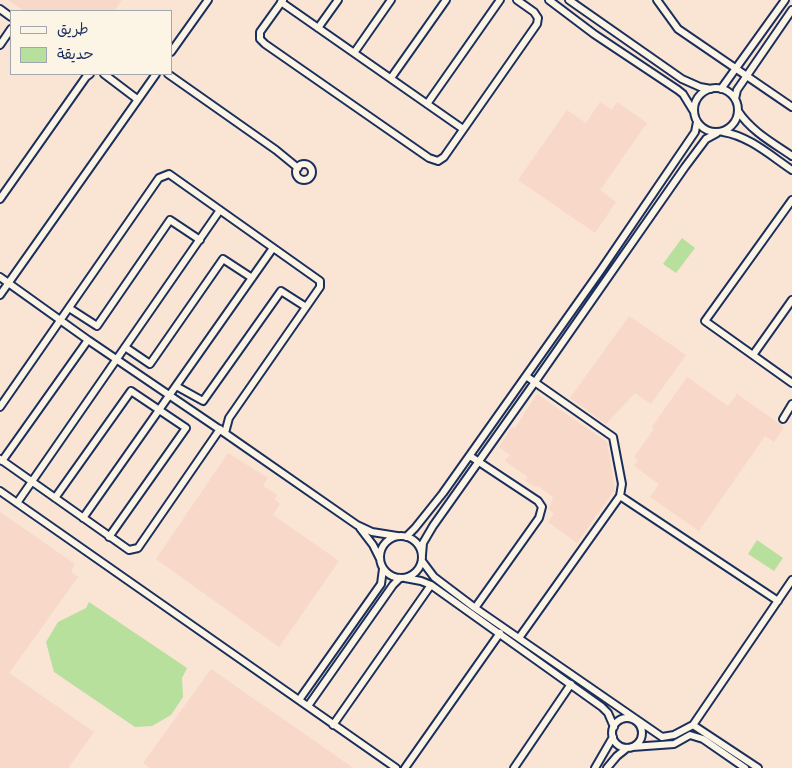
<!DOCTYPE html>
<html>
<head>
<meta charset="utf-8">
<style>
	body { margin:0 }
	#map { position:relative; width:792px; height:768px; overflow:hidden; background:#fae4d4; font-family:"Balsamiq Sans","Playpen Sans Arabic",sans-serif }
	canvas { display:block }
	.legend { position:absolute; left:10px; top:10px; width:162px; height:65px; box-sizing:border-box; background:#fcf5e5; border:1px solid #a2a6af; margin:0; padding:6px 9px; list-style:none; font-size:15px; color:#1b2f5e }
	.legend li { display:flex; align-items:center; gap:10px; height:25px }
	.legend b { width:25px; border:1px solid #a2a6af }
</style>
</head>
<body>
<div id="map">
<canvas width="792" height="768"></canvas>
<ul class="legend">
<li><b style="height:6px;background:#fcf5e5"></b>طريق</li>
<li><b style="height:14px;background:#b6e09c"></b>حديقة</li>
</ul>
</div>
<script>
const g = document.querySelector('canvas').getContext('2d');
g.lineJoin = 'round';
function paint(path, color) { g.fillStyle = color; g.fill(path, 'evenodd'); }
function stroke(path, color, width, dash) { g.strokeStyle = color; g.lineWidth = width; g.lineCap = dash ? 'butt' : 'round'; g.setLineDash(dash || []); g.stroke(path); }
paint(new Path2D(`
	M8,0H122L114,11H24Z
	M600,102L612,110L617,102L647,123L600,190L616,202L595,233L518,180L567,110L586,123Z
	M629,316L686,355L651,404L635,393L606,424L570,398Z
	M687,377L728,406L737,394L784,427L774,442L765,436L699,531L650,497L659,484L634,466L638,460L634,457L654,429L652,427Z
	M537,394L607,442L615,489L577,543L548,522L554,514L549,509L553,497L538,486L536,487L525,481L528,477L505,461L510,455L499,447L512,427L515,428Z
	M228,453L268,478L263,486L277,495L274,499L280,504L273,515L339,561L279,647L156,559Z
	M0,512L75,564L71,572L78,577L9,673L94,732L68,768H0Z
	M211,669L319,744L353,768H150L143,763Z`), '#f8d8c8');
paint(new Path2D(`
	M682,238L695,248L676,273L663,264Z
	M757,540L783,558L774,571L748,554Z
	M89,602L187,668L182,678L183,697L171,715L152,726L135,727L54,672L46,642L58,622L86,608Z`), '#b6e09c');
const minor = new Path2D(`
	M283,0L260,32V39L265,44L429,158L438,161L444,157L537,24L538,18L534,12L517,0
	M549,0L594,34L678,90L683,94L694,112
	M569,0L682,79L700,87L711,89
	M657,0L678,29L792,107
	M281,2L463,129
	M0,9L11,17
	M318,28L338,0
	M0,45L11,29
	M171,52L208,0
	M354,53L391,0
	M104,74L137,99
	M168,74L276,150L298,168
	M391,78L446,0
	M694 110a22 22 0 1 1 44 0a22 22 0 1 1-44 0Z
	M721,89L785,0
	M735,99L737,90L792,10
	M427,104L500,0
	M738,111C751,131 773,143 792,156
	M723,132C749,136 771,156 792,170
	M296 172a8 8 0 1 1 16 0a8 8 0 1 1-16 0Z
	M0,199L86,77L90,74
	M792,200L705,321L792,383
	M0,277L88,340L216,427L357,525L372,532L397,536
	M0,295L156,74
	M69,308L97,326L170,220L200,240
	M125,347L150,364L223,259L252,278
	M753,355L792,300
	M176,386L203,401L281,291L306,307
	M0,407L159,178L169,174L320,281V287L229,418L225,433
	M783,419L792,404
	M470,456L538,501L542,507L539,518L475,608
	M0,459L129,550L138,548L220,429
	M2,461L88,340
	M0,491L396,768
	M620,496L778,601
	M55,498L131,391L186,428L109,537
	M17,503L220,210
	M83,518L273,248
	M360,528L373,545L380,559
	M380 557a21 21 0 1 1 42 0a21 21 0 1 1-42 0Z
	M406,537L415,528L443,493L601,270L695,132L697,122
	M422,555L423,543L433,526L535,382L685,167L706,139L717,133
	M422,561L434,577L475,608L662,737L674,735L693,725L758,768
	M405,578L421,581L431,585L602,707L608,713L614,727
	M519,638L620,496L622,484L613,437L526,376
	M299,700L381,584L383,569
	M308,706L393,585L400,578
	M612 733a15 15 0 1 1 30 0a15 15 0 1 1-30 0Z
	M333,725L431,585
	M693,725L792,580
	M632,747L674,744L690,735L703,739L745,768
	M405,768L500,633
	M514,768L571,684
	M595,768L613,737
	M607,768L617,756L627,748`);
stroke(minor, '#1b2f5e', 10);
stroke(minor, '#fcf5e5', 6);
</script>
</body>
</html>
